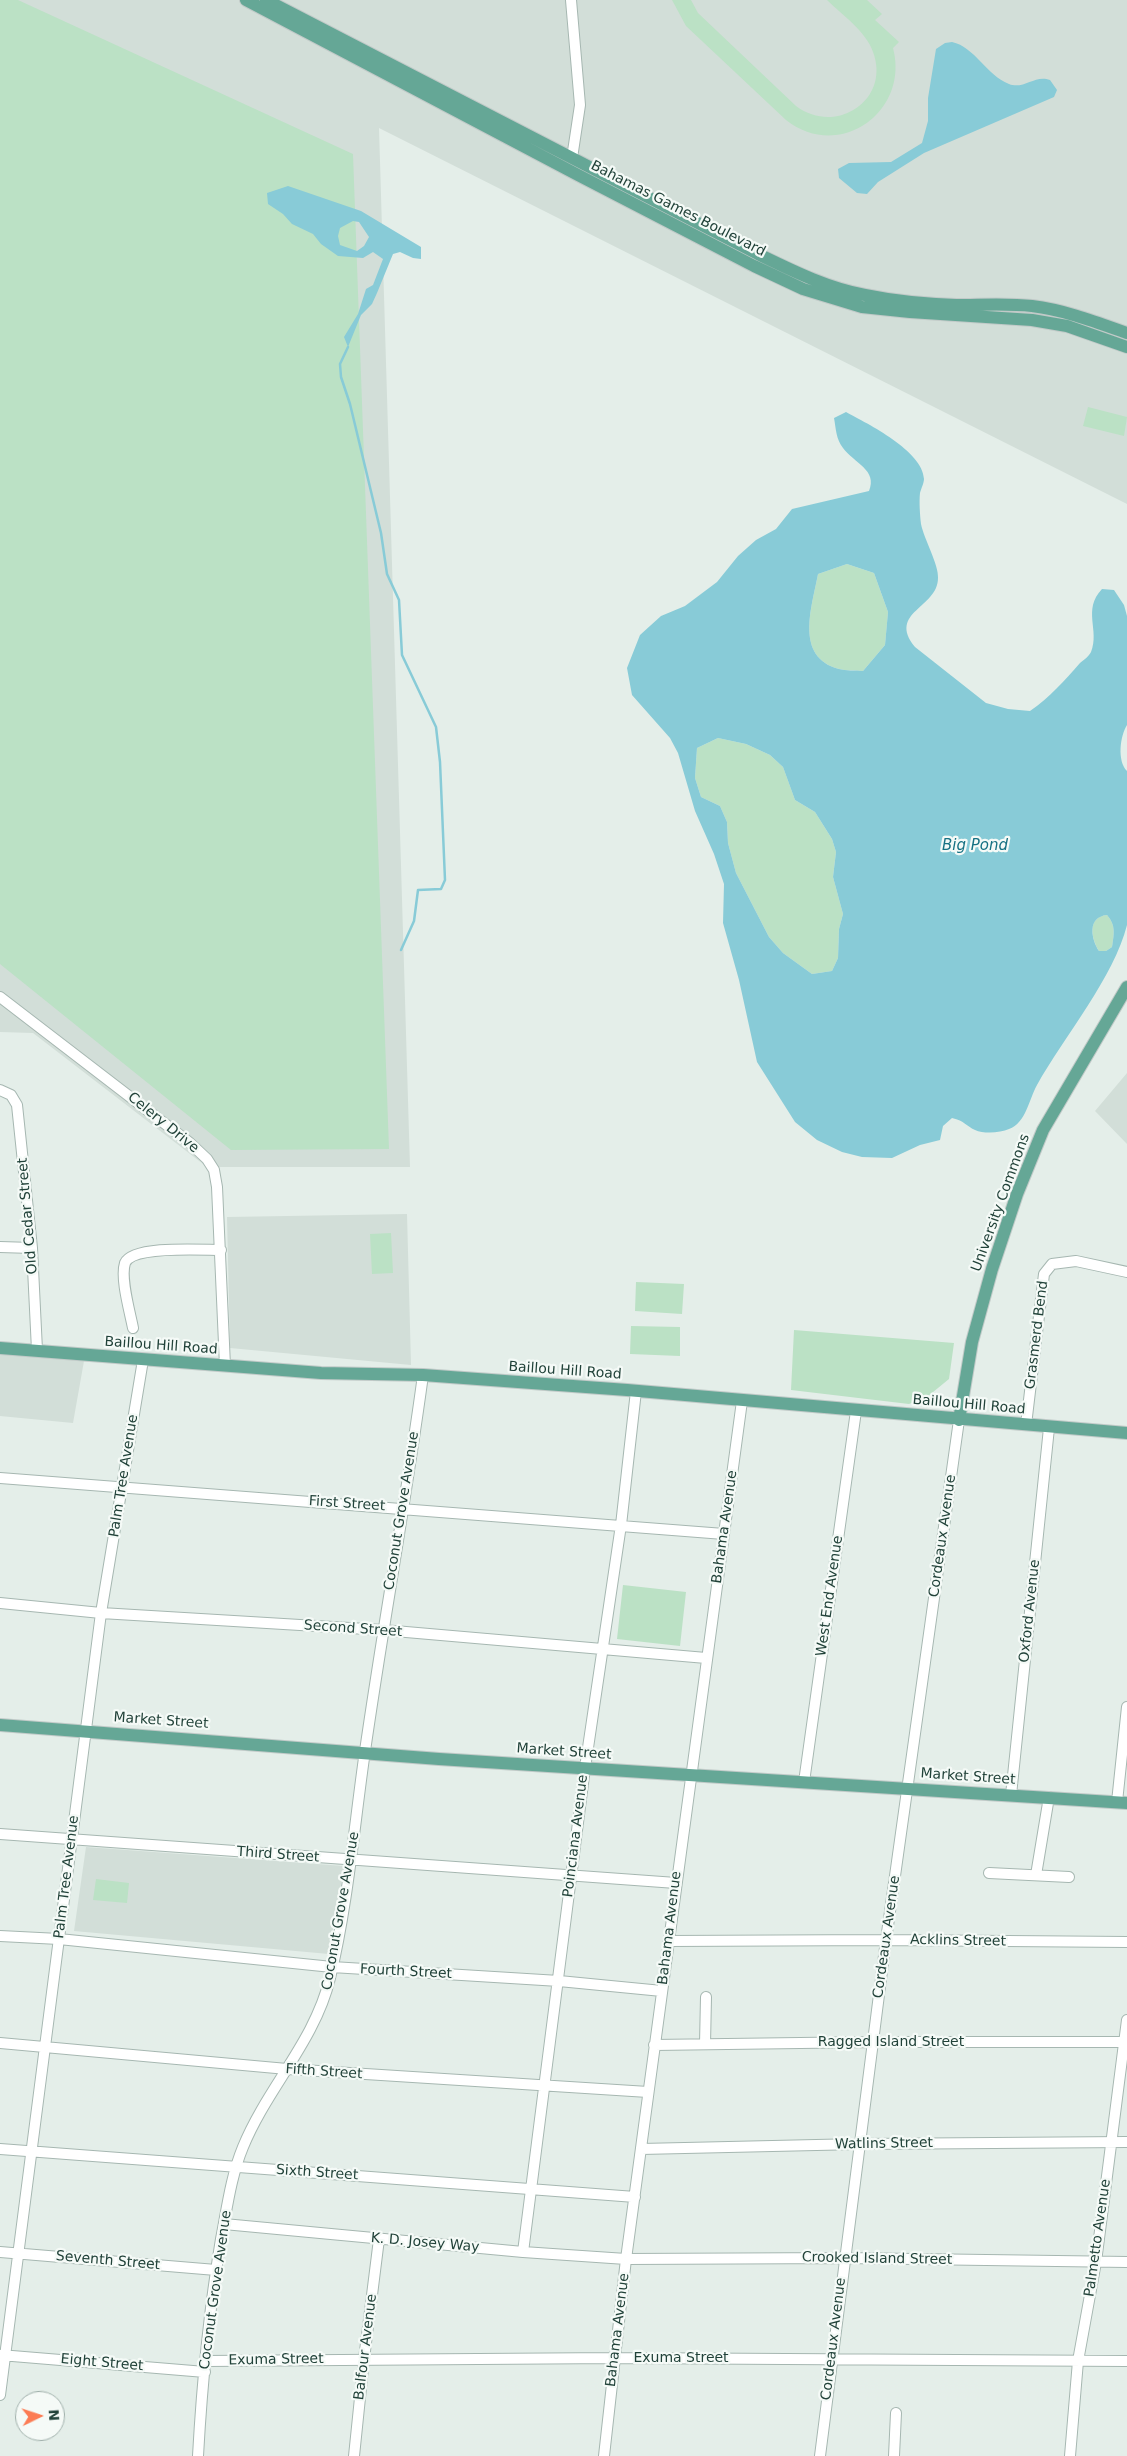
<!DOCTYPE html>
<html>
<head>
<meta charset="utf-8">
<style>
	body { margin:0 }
	#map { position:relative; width:1127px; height:2456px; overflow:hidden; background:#e4eee9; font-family:"DejaVu Sans",sans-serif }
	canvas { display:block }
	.north { position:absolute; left:15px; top:2391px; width:50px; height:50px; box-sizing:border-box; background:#f5faf7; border:1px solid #a0b0ab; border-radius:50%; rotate:86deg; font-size:14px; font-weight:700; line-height:20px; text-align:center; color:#214239 }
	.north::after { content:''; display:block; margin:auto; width:18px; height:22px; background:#fc7c54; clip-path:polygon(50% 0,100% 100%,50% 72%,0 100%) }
</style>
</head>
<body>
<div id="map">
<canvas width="1127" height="2456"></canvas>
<div class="north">N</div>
</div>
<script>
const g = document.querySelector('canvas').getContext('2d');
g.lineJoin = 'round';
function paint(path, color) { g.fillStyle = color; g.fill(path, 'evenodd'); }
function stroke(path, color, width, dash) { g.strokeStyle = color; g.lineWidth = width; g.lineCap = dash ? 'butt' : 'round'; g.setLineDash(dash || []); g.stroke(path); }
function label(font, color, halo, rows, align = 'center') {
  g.font = font + ' "DejaVu Sans",sans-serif'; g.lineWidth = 4.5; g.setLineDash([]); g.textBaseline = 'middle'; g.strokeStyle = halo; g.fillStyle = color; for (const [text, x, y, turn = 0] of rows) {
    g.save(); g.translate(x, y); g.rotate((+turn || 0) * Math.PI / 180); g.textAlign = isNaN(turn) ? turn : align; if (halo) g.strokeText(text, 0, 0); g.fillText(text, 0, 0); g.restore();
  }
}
paint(new Path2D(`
	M0,0H1127V504L379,128L410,1167H207L33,1033L0,1032Z
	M1127,1073V1144L1095,1111Z
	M407,1214L411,1365L230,1348L227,1217Z
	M0,1354L84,1361L73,1423L0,1416Z
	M86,1847L344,1866L329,1954L74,1931Z`), '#d2ded8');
paint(new Path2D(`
	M0,0H18L353,154L389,1149L231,1150L0,964Z
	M672,0H691L698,13L796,106C836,136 891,100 873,52C866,31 842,15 827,0H867L882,14L875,20L899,42L893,48C910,112 839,162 786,120L686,26Z
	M1088,407L1127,417L1124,436L1083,426Z
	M847,564L874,573L888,612L885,645L863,671C855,670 846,671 839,669C794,657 812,607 818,574Z
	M718,738L746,744L770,755L783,767L795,800L815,812L832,839L836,852L833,877L843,914L839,929L838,958L832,971L812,974L783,953L769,937L736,873L728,843L727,822L720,806L701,797L695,778L697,748Z
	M1107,915C1116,925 1114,934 1112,947L1106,951H1099C1091,938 1087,917 1107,915Z
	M391,1233L393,1273L372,1274L370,1234Z
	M636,1282L684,1284L682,1314L635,1311Z
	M631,1326L680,1327V1356L630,1354Z
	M794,1330L954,1343L949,1379L927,1397L909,1404L791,1390Z
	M623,1585L686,1592L680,1646L617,1639Z
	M96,1879L129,1883L127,1903L93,1900Z`), '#bbe1c5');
paint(new Path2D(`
	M952,42C975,47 986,75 1009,84C1024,90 1035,74 1050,80L1057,90L1054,97L924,153L878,182L867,194L857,193L839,178L838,169L849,163L891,162L922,143L928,121V98L936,49L945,43Z
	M288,186L361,211L421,247V259L413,258L400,252L393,254L377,293L372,304L361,315L348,347L344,337L358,314L366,289L373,285L383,259L373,252L363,258L338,256L321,244L313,234L292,224L283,214L268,204L267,193ZM353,221L359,222L369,237L364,246L357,251L340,245L338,236L340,228Z
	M846,412C868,424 923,451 924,479C924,483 921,489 920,493C919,502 920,515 921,524C924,539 939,565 938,578C938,608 887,612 915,647L986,703L1008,709L1030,711C1050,697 1064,681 1080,663C1084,660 1089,656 1091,652C1100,630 1082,610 1102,589L1114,590L1124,605L1127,616V725C1120,736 1117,761 1127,771V925C1114,977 1064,1037 1037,1085C1029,1099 1026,1123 1009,1129C1000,1133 984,1134 975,1130C966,1126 965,1121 952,1118L943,1126L940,1140L920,1145L892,1158L862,1157L842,1152L817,1140L795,1122L757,1062L739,980L723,923L724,884L714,854L695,811L678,753L670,738L632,695L627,668L640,635L661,616L685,606L717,582L738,556L756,540L776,529L792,509L869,491C878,470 854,463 843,448C836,439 836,429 834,418ZM847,564L874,573L888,612L885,645L863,671C855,670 846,671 839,669C794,657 812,607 818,574ZM718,738L746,744L770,755L783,767L795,800L815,812L832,839L836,852L833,877L843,914L839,929L838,958L832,971L812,974L783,953L769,937L736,873L728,843L727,822L720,806L701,797L695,778L697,748ZM1107,915C1116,925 1114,934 1112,947L1106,951H1099C1091,939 1087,917 1107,915Z`), '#88cbd7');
stroke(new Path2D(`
	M348,347L340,364L341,377L350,404L381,533L387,574L399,600L402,655L436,727L440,762L445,880L441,889L418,890L414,921L401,950`), '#88cbd7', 2.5);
const minor = new Path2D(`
	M571,0L580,105L572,158
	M0,997L190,1143L207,1159L214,1170L217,1187L225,1366
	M0,1090L11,1095L17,1105L32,1248L37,1350
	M0,1247L32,1248
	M133,1328C130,1312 120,1278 125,1263C133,1245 202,1250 221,1250
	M1026,1425L1044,1274L1052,1264L1076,1261L1127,1272
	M0,1478L724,1534
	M0,1603L101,1613L383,1630L706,1658
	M804,1782L856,1411
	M1011,1795L1049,1428
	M1117,1802L1127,1707
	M0,1834L676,1883
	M989,1873L1069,1877
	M1036,1875L1049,1797
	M0,1936L59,1939L332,1967L559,1981L662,1991
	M668,1941L886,1940L1127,1942
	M0,2043L287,2069L648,2092
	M705,2044L706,1997
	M654,2045L873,2042H1127
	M0,2149L635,2197
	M641,2149L860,2144L1127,2142
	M224,2224L523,2252L626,2259L845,2258L1127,2262
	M0,2252L216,2270
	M523,2252L585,1768L621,1525L636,1391
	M0,2355L205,2372
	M205,2361L615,2358L1127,2361
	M0,2395L101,1613L143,1360
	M198,2456C202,2383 209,2311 221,2239C227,2208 231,2176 243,2147C267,2088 315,2041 330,1978C348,1904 354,1827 365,1751C383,1626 406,1501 423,1375
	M354,2456L364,2359L379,2239
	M604,2456L626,2259L742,1401
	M820,2456L886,1940L959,1420
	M894,2456L896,2413
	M1070,2456L1078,2361L1096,2262L1127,2020`);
const major = new Path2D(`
	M246,0L578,175L754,266L803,289L862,307L910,312L1032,320L1067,326L1127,347
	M266,0L758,254C793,271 827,288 865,295C894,301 926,304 956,305C981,305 1007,303 1032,306C1065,310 1096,322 1127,333
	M0,1348L321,1373L423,1375L627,1390L1127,1433
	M959,1420L972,1342L992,1269L1017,1194L1043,1130L1127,987
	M0,1725L439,1759L1127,1803`);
stroke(minor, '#a6b7b1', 12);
stroke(major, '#c1cac8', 14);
stroke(minor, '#fff', 10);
stroke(major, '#65a796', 12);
label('14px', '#214239', '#f5faf7', [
	["Bahamas Games Boulevard",678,209,27],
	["Celery Drive",163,1123,39],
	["University Commons",1001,1203,-70],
	["Old Cedar Street",28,1216,-95],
	["Grasmerd Bend",1037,1335,-83],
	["Baillou Hill Road",161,1346,4],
	["Baillou Hill Road",565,1371,4],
	["Baillou Hill Road",969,1405,5],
	["Palm Tree Avenue",124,1476,-81],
	["First Street",347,1504,4],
	["Coconut Grove Avenue",402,1511,-81],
	["Bahama Avenue",725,1527,-82],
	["Cordeaux Avenue",943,1536,-82],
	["West End Avenue",830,1596,-82],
	["Oxford Avenue",1030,1611,-84],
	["Second Street",353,1629,4],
	["Market Street",161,1721,4],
	["Market Street",564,1752,4],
	["Market Street",968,1777,4],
	["Poinciana Avenue",576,1836,-83],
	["Third Street",278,1855,4],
	["Palm Tree Avenue",67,1877,-83],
	["Coconut Grove Avenue",341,1911,-80],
	["Bahama Avenue",670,1928,-83],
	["Cordeaux Avenue",887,1937,-82],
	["Acklins Street",958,1941,1],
	["Fourth Street",406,1972,3],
	["Ragged Island Street",891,2042],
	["Fifth Street",324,2072,4],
	["Watlins Street",884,2144,-1],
	["Sixth Street",317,2173,4],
	["Palmetto Avenue",1098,2238,-82],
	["K. D. Josey Way",425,2243,5],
	["Crooked Island Street",877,2259,1],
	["Seventh Street",108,2261,5],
	["Coconut Grove Avenue",216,2290,-82],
	["Bahama Avenue",618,2330,-83],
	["Cordeaux Avenue",834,2339,-83],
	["Balfour Avenue",366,2347,-83],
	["Exuma Street",681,2358],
	["Exuma Street",276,2360,-1],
	["Eight Street",102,2363,5]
]);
label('italic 15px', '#167183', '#f5faf7', [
	["Big Pond",975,846]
]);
</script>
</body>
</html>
